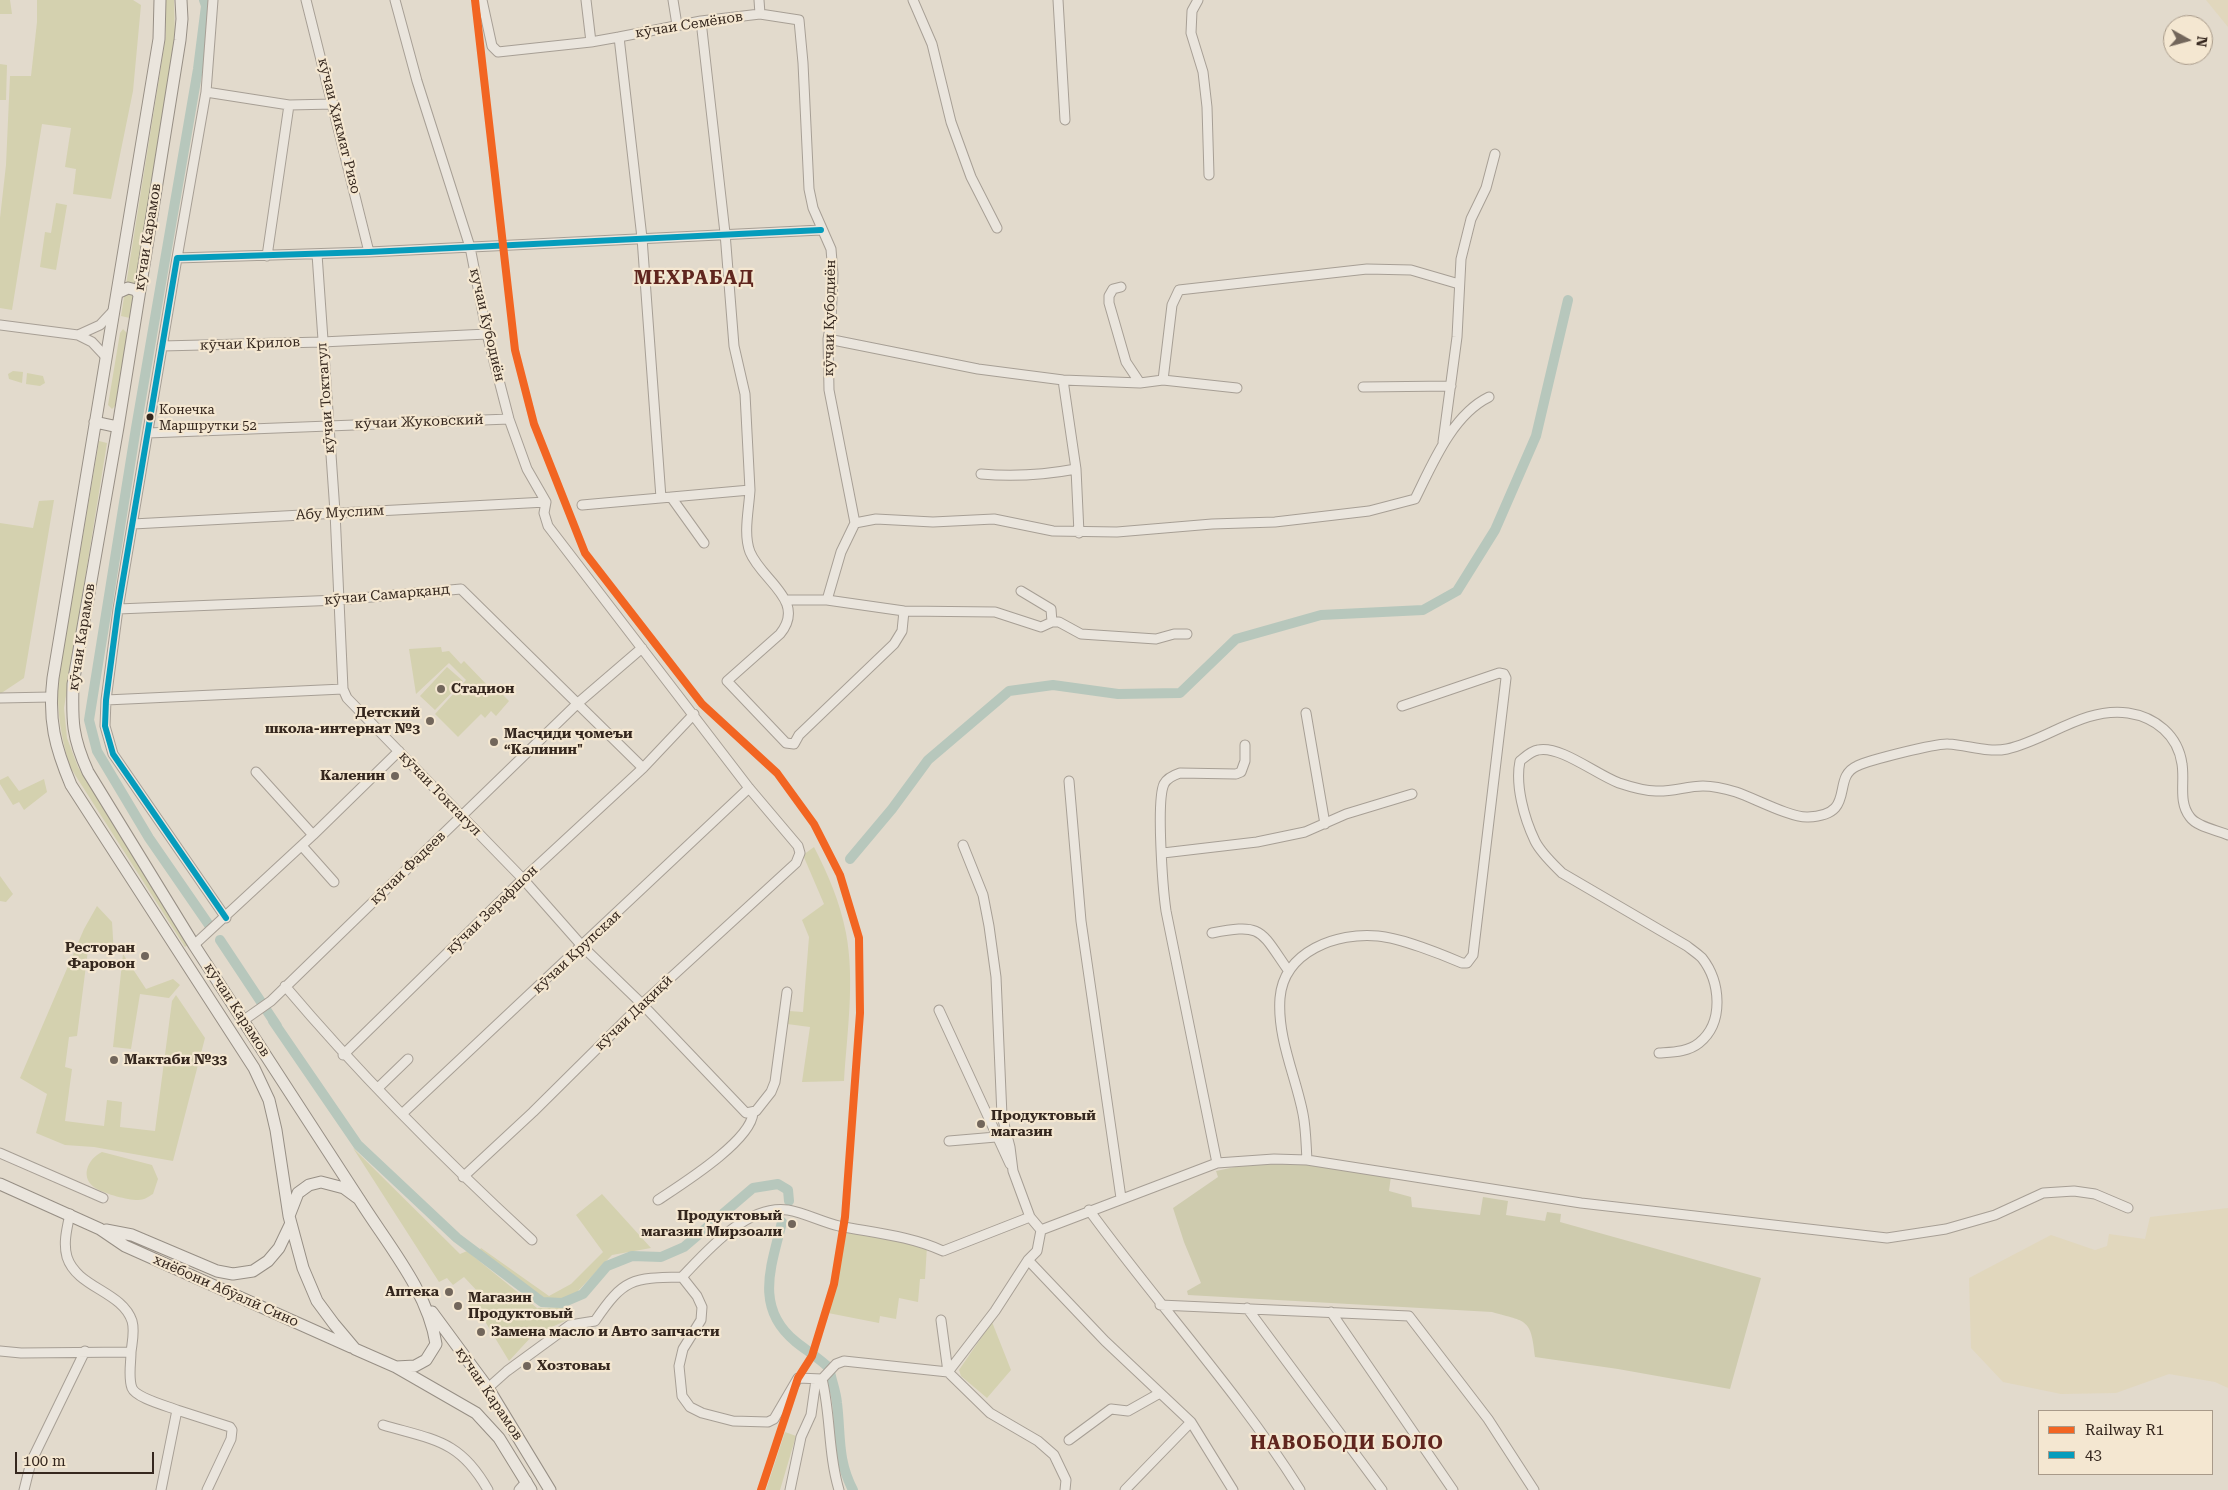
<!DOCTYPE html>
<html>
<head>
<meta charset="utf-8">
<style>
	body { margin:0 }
	#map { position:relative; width:2228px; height:1490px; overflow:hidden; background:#e2dacc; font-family:"Roboto Serif",serif }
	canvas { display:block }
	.legend { position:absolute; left:2038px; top:1410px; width:175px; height:65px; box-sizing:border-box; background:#f4e7d1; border:1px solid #a89a89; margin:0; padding:6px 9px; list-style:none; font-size:15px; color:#35271e }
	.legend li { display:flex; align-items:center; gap:10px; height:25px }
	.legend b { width:25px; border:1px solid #a89a89 }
	.north { position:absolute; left:2163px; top:15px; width:50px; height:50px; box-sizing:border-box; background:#f4e7d1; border:1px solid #a89a89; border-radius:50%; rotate:97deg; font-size:14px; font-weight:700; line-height:20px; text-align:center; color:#35271e }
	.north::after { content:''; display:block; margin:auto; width:18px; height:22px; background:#72665b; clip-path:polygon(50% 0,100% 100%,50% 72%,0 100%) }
	.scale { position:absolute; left:15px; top:1452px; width:139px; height:22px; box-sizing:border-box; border:2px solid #35271e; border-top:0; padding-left:6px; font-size:15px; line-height:18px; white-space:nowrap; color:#35271e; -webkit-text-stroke:4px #f4e7d1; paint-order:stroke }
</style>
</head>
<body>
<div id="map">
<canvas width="2228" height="1490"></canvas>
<ul class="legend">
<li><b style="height:6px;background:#f26522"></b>Railway R1</li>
<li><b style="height:6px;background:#059cbc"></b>43</li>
</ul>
<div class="north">N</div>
<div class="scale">100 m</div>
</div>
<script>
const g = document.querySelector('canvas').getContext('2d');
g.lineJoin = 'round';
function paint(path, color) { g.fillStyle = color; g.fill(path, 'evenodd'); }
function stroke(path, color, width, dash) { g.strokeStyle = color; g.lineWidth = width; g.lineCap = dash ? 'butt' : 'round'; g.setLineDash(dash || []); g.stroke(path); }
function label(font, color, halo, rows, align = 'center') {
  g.font = font + ' "Roboto Serif",serif'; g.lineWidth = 4.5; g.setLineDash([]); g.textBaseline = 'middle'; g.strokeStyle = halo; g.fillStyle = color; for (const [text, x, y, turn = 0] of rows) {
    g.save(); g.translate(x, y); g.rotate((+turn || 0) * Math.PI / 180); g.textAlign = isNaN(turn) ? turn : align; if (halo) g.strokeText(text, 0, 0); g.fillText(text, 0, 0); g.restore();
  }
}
paint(new Path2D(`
	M2206,0H2228V27Z
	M2228,1208V1388L2215,1382L2169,1374L2116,1393L2061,1394L2003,1382L1971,1348L1969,1278L2051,1235L2095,1250L2107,1246L2109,1234L2145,1239L2150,1217Z`), '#e1d7bd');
paint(new Path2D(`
	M0,0H10L12,14H0Z
	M37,0H133L141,5L133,91L111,199L73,194L76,169L65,167L71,128L42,124L12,310L0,308V218L6,165L10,76H31L37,22Z
	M165,0H174L175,38L130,318L121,316L166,35Z
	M0,64L7,65L6,100H0Z
	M56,203L67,205L56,270L40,267L45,232L51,233Z
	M123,329L128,334L115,406L112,409L108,405L120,333Z
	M13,371L23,372L22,383L9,379L8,374Z
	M27,373L43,376L45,383L40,386L26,384Z
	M99,441L107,443L64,708L67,738L78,767L189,944L185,947L70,767C61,738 57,712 58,682Z
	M54,500L24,678L0,694V523L33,528L39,501Z
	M441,647L442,652L449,651L461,664L464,661L489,687L493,685L509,701L496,716L491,711L485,718L481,714L458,737L435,714L466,680L449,663L416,694L409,649Z
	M447,667L463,681L435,710L420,696Z
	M8,776L19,791L44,779L47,792L24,810L19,802L13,805L0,784V780Z
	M814,847C828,874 840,902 846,933C855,981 847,1033 844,1081L802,1082L810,1027L787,1024L789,1011L803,1012L809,937L802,920L824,904L803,855Z
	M0,876L13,894L6,902L0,901Z
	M97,906L112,922L114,954L88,950L77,1036L69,1037L65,1067L72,1069L65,1121L104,1126L107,1100L122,1102L120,1127L155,1131L172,1001L176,995L205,1038L173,1161L94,1147L65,1145L36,1133L47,1094L20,1078L84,929Z
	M123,954L146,989L173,979L180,985L169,998L140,994L131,1049L113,1047Z
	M353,1148L460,1254L467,1251L537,1308L570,1307L574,1317L532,1336L509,1361L483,1318L479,1320L469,1305L480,1294L464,1277L453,1285L447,1278L439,1282Z
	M102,1152L152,1165L158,1179L153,1194C148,1197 144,1200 138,1200C127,1200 106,1194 97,1189C79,1179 87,1159 102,1152Z
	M602,1194L651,1248L612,1255L576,1293L561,1299L544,1300L478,1252L481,1248L549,1296L571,1284L603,1252L576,1215Z
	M844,1227L896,1241L927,1246L925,1279H920L918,1302L899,1298L896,1319L880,1316L879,1323L823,1312Z
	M992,1322L1011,1370L987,1398L961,1376L959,1370Z
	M785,1432L796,1436L780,1490H766Z`), '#d4d1af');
paint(new Path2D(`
	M1259,1162H1305L1391,1176L1389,1191L1411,1197L1412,1207L1480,1215L1483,1197L1508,1201L1506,1215L1545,1221L1547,1212L1561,1214L1560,1222L1761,1278L1730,1389L1618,1369L1535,1357C1531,1318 1527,1322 1492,1312L1188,1295L1187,1291L1201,1283L1184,1242L1173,1208L1218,1177L1216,1171Z`), '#cecbae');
stroke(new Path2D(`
	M204,0L206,6L198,69L136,428L89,720L97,751L149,838L209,925
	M850,859L892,809L928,760L1009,691L1053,685L1118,694L1180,693L1236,639L1321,615L1423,610L1457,591L1495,530L1536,436L1568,300
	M220,940L277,1026
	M273,1021L358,1145L457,1238L542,1302L562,1303L583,1294L607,1266L632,1256L661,1257L684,1247L753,1188L778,1184L788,1190L789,1201
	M782,1222C771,1267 754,1308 796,1342C806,1350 817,1357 827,1366
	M830,1372C832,1382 836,1392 837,1403C841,1435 837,1460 853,1490`), '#b7c7bc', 10);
const street = new Path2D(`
	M306,0L369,252
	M395,0L417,81L470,247L487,334L509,419L527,469L546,502
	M482,0L492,46L498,52L591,42L619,37L642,238L661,498
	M586,0L591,42
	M673,0L677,25
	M759,0L760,14
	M913,0L932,44L951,122L971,177L997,228
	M1058,0L1065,120
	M1198,0L1192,11L1191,33L1203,72L1207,107L1209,175
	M701,21L725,233L734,346L745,394L750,490
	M619,37L701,21L760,14L799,20L803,63L809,189L813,208L831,249L833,274L831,322L828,339L829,390L855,523L841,552L827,600H785
	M206,92L289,105L334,104
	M317,254L335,512L343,689L347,698L523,879L583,947L642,1004L746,1113L756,1111L771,1092L775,1082L787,992
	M267,256L289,105
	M177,258L206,92L213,0
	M1121,287L1113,289L1109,296V303L1126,362L1140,383
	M0,325L78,335L92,342L106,357
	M78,335L100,325L114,310
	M828,339L978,369L1063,380L1140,383L1163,380L1237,388
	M162,346L322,342L487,334
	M1063,380L1076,469L1079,533
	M1163,380L1172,305L1179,290L1367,269L1411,270L1459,284
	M1363,387L1451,386
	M148,433L509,419
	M1443,442L1457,337L1461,259L1471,219L1486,188L1495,154
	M981,474C1014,477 1044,475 1076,469
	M671,497L704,543
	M582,505L750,490C749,509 743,534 750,552C762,581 807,601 780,634L727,681L786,743L794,744L799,735L894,644L902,631L904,611
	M855,523L876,519L933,522L994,519L1053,531L1117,532L1212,524L1275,522L1369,511L1415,499C1432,465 1452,415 1489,397
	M133,524L546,502
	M1021,591L1051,609L1052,622
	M827,600L904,611L995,612L1041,627L1052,622H1059L1081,634L1156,639L1174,634H1187
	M118,609L338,600L461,589L643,768
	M0,698L51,697
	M106,700L343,689
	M1306,713L1325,824
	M256,772L313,835
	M1069,781L1081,921L1121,1198
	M963,845L983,895L989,926L996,977L1002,1116L1010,1147L1013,1171L1030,1217L1041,1230
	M302,846L334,882
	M1163,853L1257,842L1305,832L1346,814L1412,794
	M226,918L113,754L105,726L106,700L118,609L177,258L369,252L821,230
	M1212,933C1263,923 1260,930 1288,970
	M194,945L313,835L399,751
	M285,986C361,1076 445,1160 532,1240
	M939,1010L1010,1164
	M244,1020L271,1001L578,703L642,648
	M1659,1053C1672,1052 1688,1052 1699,1043C1725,1022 1720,981 1702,958C1698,954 1692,950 1687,946L1562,873C1552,863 1541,853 1535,841C1524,818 1515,785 1520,761C1525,757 1531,751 1538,750C1560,745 1597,775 1619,783C1631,787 1644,791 1656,791C1672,792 1687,786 1703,786C1713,786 1726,789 1736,792C1754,798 1791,818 1808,817C1858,815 1830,778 1857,766C1869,760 1937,743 1948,744C1968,745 1987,753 2007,749C2048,740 2083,707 2128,713C2155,717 2178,735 2182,764C2185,782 2178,802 2190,817C2197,827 2217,830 2228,835
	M343,1055L523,879L643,768L694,714
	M378,1088L408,1059
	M403,1113L749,788
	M949,1141L996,1137
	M0,1153L103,1198
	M1307,1160C1306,1145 1306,1129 1303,1114C1296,1077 1277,1038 1280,998C1284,951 1337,932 1378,936C1400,938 1441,954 1462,963H1467L1473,955L1506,678L1504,674L1499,673L1402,706
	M1217,1163L1166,911C1163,890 1156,801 1164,784C1167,778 1174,775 1180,773L1236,774L1241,772L1245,761V745
	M463,1177L533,1112L642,1004L796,863L800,853L798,846L749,788L548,526L544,513L546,502
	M658,1200C682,1184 751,1141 753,1113
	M1089,1210C1158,1305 1238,1391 1300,1490
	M70,1214C67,1228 63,1243 67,1257C77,1288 122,1291 132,1321C135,1331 132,1343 131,1352
	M1041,1230L1217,1163L1274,1159L1307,1160L1581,1203L1887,1238L1946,1229L1995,1215L2043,1193L2074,1191L2095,1194L2128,1208
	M1028,1260L1105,1341L1191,1422L1233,1490
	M682,1277L697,1296L702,1307L701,1320L683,1349L679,1366L682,1396L690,1407L702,1413L733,1421L768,1422L774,1419L798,1378L822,1379L836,1364L844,1361L948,1372L995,1311L1028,1260L1037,1251L1041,1230
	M1160,1305L1409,1316L1488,1419L1534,1490
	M1247,1308L1382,1490
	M1331,1312L1453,1490
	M941,1320L948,1372L990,1413L1038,1441L1054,1455L1066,1480L1065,1490
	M0,1351L21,1353L131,1352C131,1363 128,1378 132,1388C136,1398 167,1406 177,1410L161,1490
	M822,1379C831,1416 828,1454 839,1490
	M488,1388L507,1371L570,1325L595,1321C624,1278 632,1278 682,1277C707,1251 747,1204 788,1210C805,1213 822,1222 839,1226C875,1233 910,1236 943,1251L1030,1217
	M177,1410L230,1427L232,1430L231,1439L207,1490
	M383,1425C434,1440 460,1440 488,1490
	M1069,1440L1111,1409L1128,1411L1160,1393
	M24,1490L31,1462L85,1351
	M519,1490L527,1481
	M790,1490L801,1437L811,1415L816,1380
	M1125,1490L1191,1422`);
const secondary = new Path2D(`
	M160,0L159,39L53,678C48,720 55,747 71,785L254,1068L269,1100L276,1130L289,1216
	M181,0L182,19L180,40L118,427L73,684C72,721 72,737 88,772L194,945L359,1199
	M117,293L128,288L136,290L139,295
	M95,422L118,427
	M321,1182L344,1188L359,1199C387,1244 428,1291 436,1344L426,1360L415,1366L396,1367L355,1349L334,1324L317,1301L303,1268L289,1216L298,1193L309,1185Z
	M0,1184L100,1229L125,1246L351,1347
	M106,1230L132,1235L217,1271L233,1274L253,1271L268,1261L279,1248L290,1225
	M432,1312L488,1388L550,1490
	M396,1367L476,1413L499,1438L531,1490`);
stroke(street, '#a79f95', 11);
stroke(secondary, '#978f85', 13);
stroke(street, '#eae5dd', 9);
stroke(secondary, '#eae5dd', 11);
stroke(new Path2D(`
	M226,918L113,754L105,726L106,700L118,609L177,258L369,252L821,230`), '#059cbc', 6);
stroke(new Path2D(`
	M475,0L515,350L534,424L585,553L702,704L777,773L814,824L840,875L859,938L860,1013L845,1217L834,1284L812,1356L798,1378L761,1490`), '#f26522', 8);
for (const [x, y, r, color] of [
	[150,417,4.5,"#35271e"],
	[441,689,5,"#72665b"],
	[430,721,5,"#72665b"],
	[494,742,5,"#72665b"],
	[395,776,5,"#72665b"],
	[145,956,5,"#72665b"],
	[114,1060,5,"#72665b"],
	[981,1124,5,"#72665b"],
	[792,1224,5,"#72665b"],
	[449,1292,5,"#72665b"],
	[458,1306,5,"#72665b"],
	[481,1332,5,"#72665b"],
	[527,1366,5,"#72665b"]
]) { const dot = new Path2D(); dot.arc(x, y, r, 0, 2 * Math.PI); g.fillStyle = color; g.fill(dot); stroke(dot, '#f4e7d1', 2); }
label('13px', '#35271e', '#f4e7d1', [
	["Конечка",159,410],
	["Маршрутки 52",159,426]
], 'left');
label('14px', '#35271e', '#f4e7d1', [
	["кӯчаи Семёнов",689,25,-9],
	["кӯчаи Ҳикмат Ризо",339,126,76],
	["кӯчаи Карамов",148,237,-81],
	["кӯчаи Қубодиён",830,318,-89],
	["кучаи Кубодиён",487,325,77],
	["кӯчаи Крилов",250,344,-2],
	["кӯчаи Токтагул",326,398,-94],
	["кӯчаи Жуковский",419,422,-2],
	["Абу Муслим",340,513,-3],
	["кӯчаи Самарқанд",387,595,-5],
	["кӯчаи Карамов",82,637,-81],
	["кӯчаи Токтагул",440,794,46],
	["кӯчаи Фадеев",408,868,-44],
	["кӯчаи Зерафшон",492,910,-44],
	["кӯчаи Крупская",577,952,-43],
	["кӯчаи Карамов",237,1010,57],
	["кӯчаи Дақиқӣ",634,1013,-44],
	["хиёбони Абӯалӣ Сино",226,1291,24],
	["кӯчаи Карамов",489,1394,56]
]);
label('bold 14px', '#35271e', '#f4e7d1', [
	["Стадион",451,689],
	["Детский",420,713,"right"],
	["школа-интернат №3",420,729,"right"],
	["Масҷиди ҷомеъи",504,734],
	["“Калинин\"",504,750],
	["Каленин",385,776,"right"],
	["Ресторан",135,948,"right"],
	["Фаровон",135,964,"right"],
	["Мактаби №33",124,1060],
	["Продуктовый",991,1116],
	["магазин",991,1132],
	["Продуктовый",782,1216,"right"],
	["магазин Мирзоали",782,1232,"right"],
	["Аптека",439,1292,"right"],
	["Магазин",468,1298],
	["Продуктовый",468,1314],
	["Замена масло и Авто запчасти",491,1332],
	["Хозтоваы",537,1366]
], 'left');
g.letterSpacing = '1px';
label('bold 19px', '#60261f', '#f4e7d1', [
	["МЕХРАБАД",694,278],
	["НАВОБОДИ БОЛО",1347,1443]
]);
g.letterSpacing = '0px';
</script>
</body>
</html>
